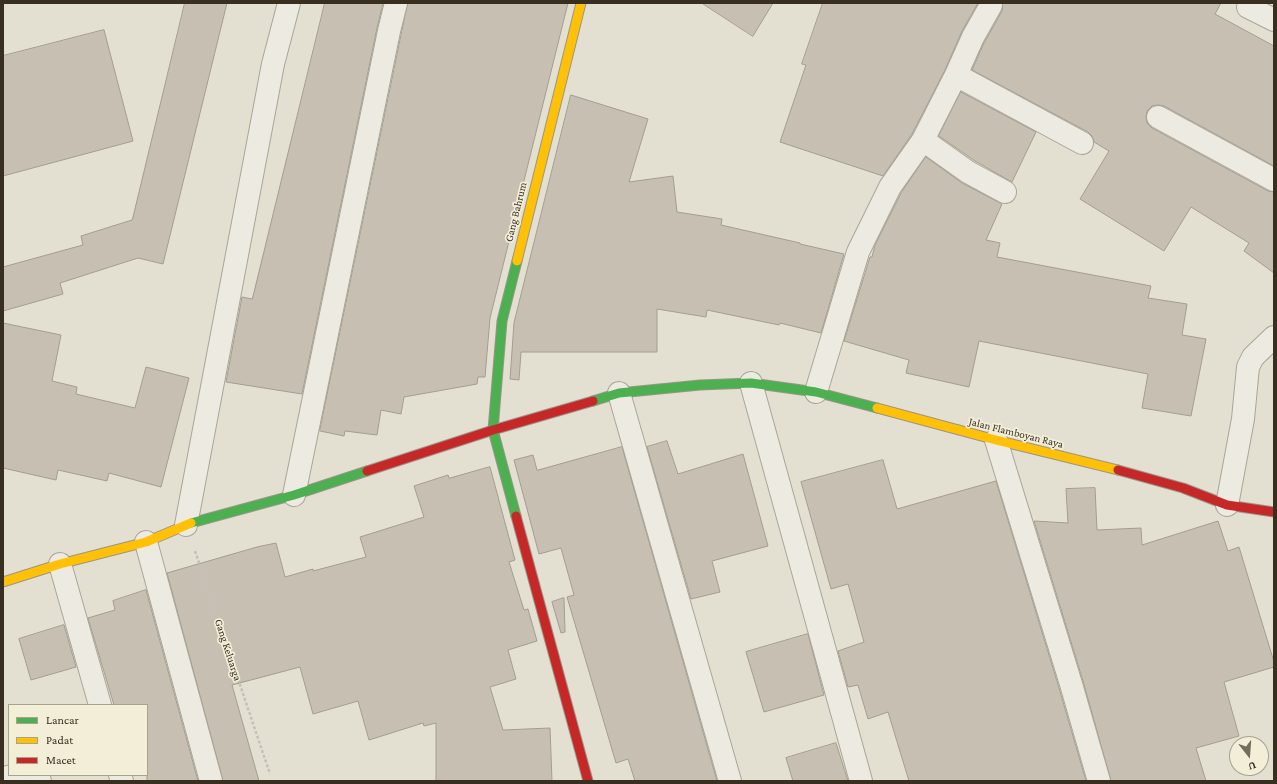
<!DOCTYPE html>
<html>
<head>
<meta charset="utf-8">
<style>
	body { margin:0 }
	#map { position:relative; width:1277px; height:784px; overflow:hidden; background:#e3e0d1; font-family:"Crimson Pro",serif }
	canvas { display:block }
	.frame { position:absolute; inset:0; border:4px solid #382f21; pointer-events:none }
	.legend { position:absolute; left:8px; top:704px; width:140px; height:72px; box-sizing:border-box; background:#f3eed8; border:1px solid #a8a28f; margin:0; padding:5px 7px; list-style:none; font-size:12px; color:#382f21 }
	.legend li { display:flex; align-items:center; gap:8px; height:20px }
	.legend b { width:20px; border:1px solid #a8a28f }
	.north { position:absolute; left:1229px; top:736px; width:40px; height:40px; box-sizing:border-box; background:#f3eed8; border:1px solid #a8a28f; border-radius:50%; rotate:163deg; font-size:11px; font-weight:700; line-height:16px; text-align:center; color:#382f21 }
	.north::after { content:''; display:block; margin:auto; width:14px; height:18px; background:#746d5f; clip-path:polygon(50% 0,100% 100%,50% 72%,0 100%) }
</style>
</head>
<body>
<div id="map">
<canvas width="1277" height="784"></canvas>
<div class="frame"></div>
<ul class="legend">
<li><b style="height:5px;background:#4caf50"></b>Lancar</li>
<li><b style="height:5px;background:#ffc107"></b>Padat</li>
<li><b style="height:5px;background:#c62828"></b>Macet</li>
</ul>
<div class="north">U</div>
</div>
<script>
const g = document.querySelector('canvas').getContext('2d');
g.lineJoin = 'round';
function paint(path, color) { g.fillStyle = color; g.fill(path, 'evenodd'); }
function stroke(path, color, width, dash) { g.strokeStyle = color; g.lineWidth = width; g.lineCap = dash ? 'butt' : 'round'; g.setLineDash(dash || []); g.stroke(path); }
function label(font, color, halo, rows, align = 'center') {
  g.font = font + ' "Crimson Pro",serif'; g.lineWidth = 3.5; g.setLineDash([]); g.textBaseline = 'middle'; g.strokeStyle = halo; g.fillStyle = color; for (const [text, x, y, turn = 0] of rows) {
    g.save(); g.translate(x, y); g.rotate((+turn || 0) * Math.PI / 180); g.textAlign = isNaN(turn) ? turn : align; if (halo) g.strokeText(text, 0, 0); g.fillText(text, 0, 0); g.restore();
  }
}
const building = new Path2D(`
	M185,3H227L163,264L138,258L60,283L63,294L3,311V267L83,245L81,236L132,220Z
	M325,3H383L377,28L302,394L226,382L242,297L252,299Z
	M408,3H568L490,318L485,377H478L477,384L404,397L401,414L381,410L377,435L345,431L344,436L320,431Z
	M702,3H773L753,36Z
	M823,3H978L962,31L945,70L912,134L883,176L780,142L806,65L802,64Z
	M1003,3H1221L1215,14L1274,46V166L1164,106L1158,105L1152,106L1147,111L1146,117L1147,123L1152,128L1268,191L1274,192V273L1244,251L1249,243L1191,207L1164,251L1080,199L1109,151L1094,142L1092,136L1088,132L972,70L984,43L1002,11Z
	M104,30L133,141L3,176V56Z
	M961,92L1036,132L1012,182L975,161L939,136Z
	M571,95L648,119L629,182L673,176L677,212L722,219L721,225L800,243V244L844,254L821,333L780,323L779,325L707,310L706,317L657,309V352H521L519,380L510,379L514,323Z
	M926,157L962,183L1002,204L986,240L1000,243L997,257L1151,286L1148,298L1187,304L1182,335L1206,339L1191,416L1142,408L1148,374L979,341L969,387L906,373L909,360L844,341L870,257H872L875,245L901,193Z
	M3,323L61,335L52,381L77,387L76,394L135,408L146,367L189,378L161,487L109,473L107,481L58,470L56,480L3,468Z
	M667,441L678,474L743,454L768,546L712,561L720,592L691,599L647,447Z
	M622,447L717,781H635L628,759L616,763L567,597L574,595L561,548L539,554L514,460L533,455L537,470Z
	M883,460L897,509L996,481L1059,688L1086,781H909L888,712L868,719L858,685L848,687L838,651L864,642L848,584L831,589L801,482Z
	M490,467L515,560L509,562L524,610L528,609L537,641L508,650L516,679L490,687L503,730L550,728L552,781H436V723L424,726L423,723L369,740L358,701L313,714L300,667L232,685L259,781H223L167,573L257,547L276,543L285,577L313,569V571L366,557L360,537L424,517L414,486L448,475L449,478Z
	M1095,488L1097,530L1141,528L1142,545L1218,521L1228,551L1239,547L1274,662V667L1224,682L1239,736L1196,748L1206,781H1111L1083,681L1034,521L1068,523L1066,489Z
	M146,590L198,781H147V705H114L88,618L115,610L113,601Z
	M564,598L565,632L561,633L552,602Z
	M64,625L76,667L31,680L19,639Z
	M808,634L824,695L764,712L746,652Z
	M836,743L848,781H793L786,758Z`);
paint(building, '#c7c0b2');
stroke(building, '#a39c90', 1);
const street = new Path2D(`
	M1248,7L1274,20
	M956,75L1082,143
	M1158,117L1274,180
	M923,140L968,172L1005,192
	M751,383L861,781
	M816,392L858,252L890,187L923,140L956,75L973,37L991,5
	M619,393L730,781
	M996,440L1071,684L1099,781
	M294,495L389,31L396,3
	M1227,505L1243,419L1248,367L1253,357L1274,337
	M186,525L273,64L289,3
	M146,542L211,781
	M60,564L100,705
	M37,775L40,781
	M120,775L122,781
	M3,778L17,775`);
const fast = new Path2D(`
	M593,401L619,393L700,385L751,383L816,392L877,408
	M516,516L493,430L502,321L517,261
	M191,523L294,495L367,471`);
const slow = new Path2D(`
	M517,261L581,3
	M877,408L996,440L1118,470
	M3,582L60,564L146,542L191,523`);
const jam = new Path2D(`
	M1118,470L1183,488L1227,505L1274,512
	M367,471L493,430L593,401
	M516,516L588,781`);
stroke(street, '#a9a599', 24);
stroke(fast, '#999589', 11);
stroke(slow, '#999589', 11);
stroke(jam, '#999589', 11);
stroke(new Path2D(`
	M195,551L270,774`), '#c4c1b8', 2.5, [3, 2]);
stroke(street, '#eceae1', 22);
stroke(fast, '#4caf50', 9);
stroke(slow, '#ffc107', 9);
stroke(jam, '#c62828', 9);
label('11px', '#382f21', '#f3eed8', [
	["Gang Bahrum",516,212,-76],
	["Jalan Flamboyan Raya",1016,433,14],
	["Gang Keluarga",228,650,72]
]);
</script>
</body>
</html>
